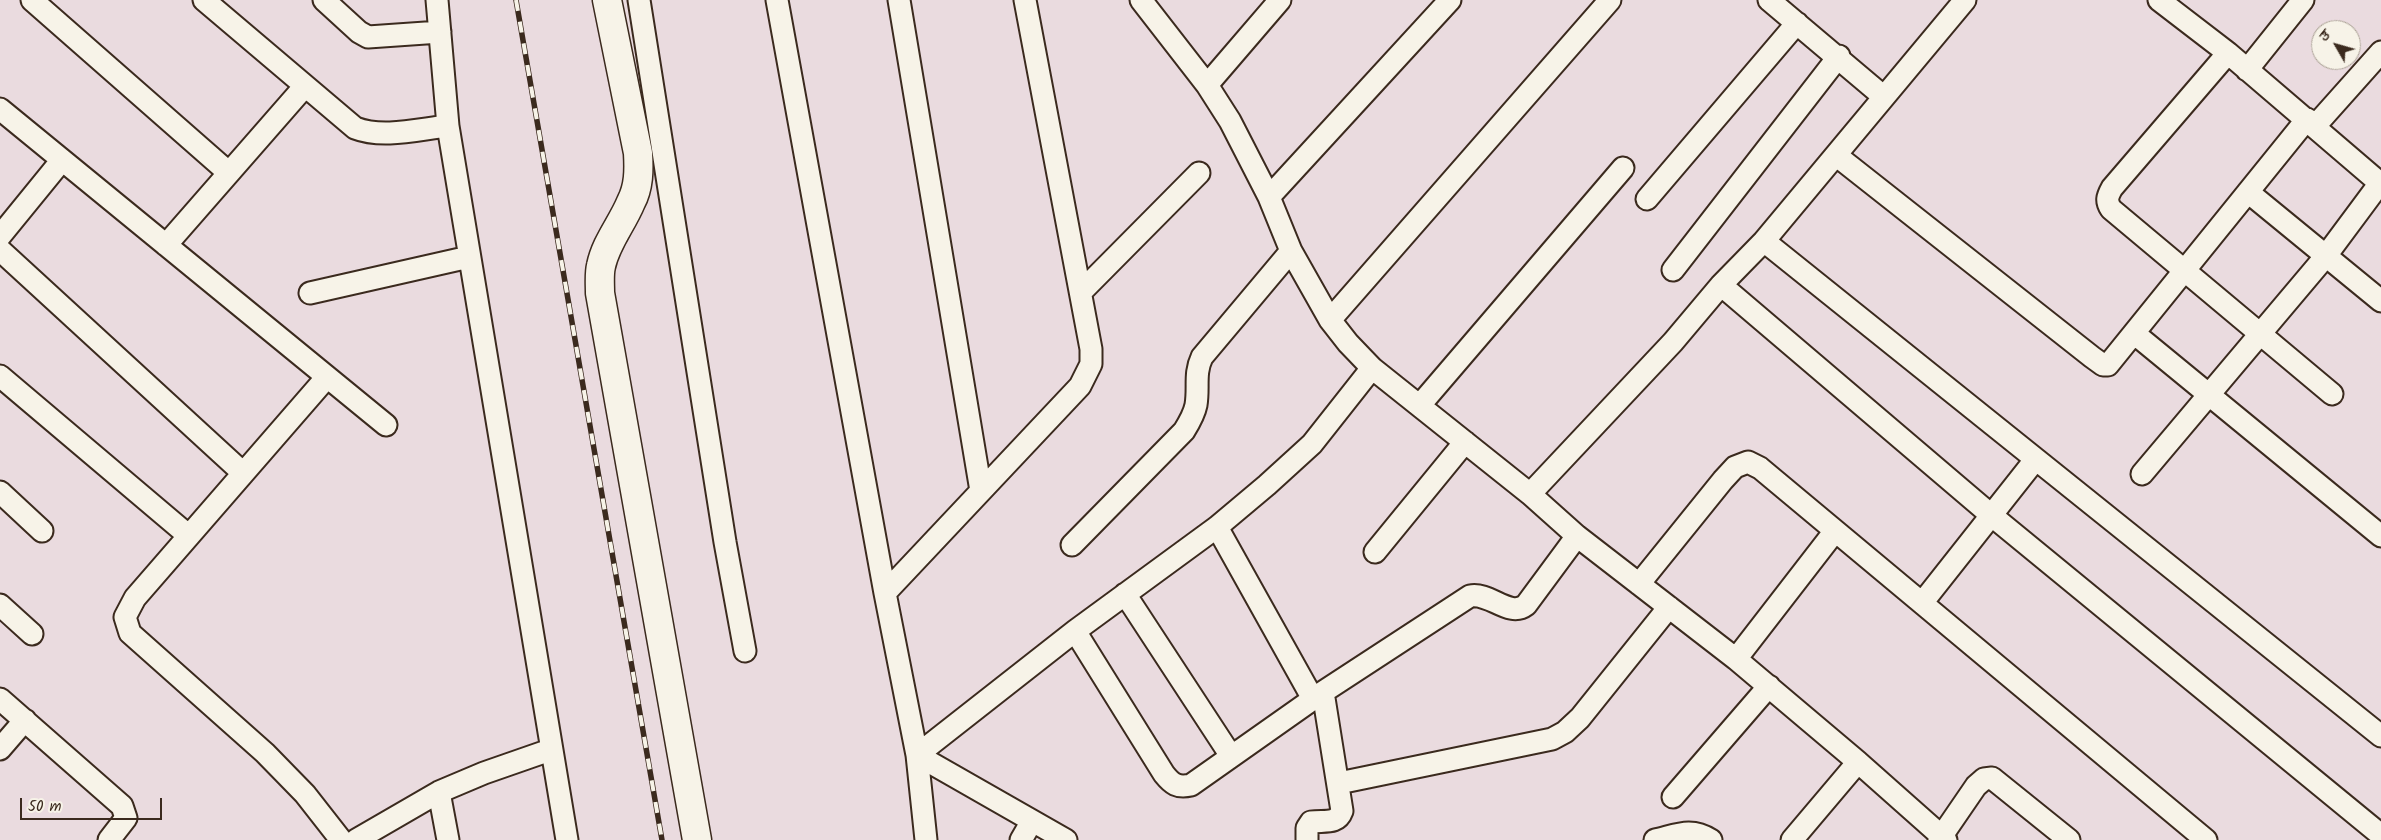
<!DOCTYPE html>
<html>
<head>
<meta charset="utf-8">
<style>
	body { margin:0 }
	#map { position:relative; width:2381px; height:840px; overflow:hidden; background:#eadbdf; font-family:Kalam,"Playpen Sans Deva",sans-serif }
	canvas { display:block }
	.north { position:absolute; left:2311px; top:20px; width:50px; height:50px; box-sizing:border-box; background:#f7f3e8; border:1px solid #aca397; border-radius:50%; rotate:308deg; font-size:14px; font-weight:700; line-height:20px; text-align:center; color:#3b2a1e }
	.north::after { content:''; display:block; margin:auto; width:18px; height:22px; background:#3b2a1e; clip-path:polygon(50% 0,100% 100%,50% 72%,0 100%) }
	.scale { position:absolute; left:20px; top:798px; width:142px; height:22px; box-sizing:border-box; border:2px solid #3b2a1e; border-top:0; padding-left:6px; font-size:15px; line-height:18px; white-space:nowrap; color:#3b2a1e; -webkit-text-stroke:4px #f7f3e8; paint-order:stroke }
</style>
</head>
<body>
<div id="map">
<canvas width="2381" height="840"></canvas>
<div class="north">उ</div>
<div class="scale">50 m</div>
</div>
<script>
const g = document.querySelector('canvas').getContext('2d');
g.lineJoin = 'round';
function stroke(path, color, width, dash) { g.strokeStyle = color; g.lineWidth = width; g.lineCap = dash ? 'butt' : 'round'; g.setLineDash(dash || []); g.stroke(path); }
const street = new Path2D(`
	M32,0L229,173
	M204,0L355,128C383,139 419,129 448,126
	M324,0L359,32L368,37L440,32
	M437,0L448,126L567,840
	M639,0L725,542L745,651
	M777,0L885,593L917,755L926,840
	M899,0L981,491
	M1141,0L1207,85L1230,121L1269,197L1291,251L1330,320L1348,343L1372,368L1530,494L1577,536L1736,659L1858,762L1946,840
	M1769,0L1884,97
	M2159,0L2228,53L2381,184
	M2228,53L2112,188C2107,197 2106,201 2111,209L2332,394
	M2247,70L2303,0
	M1207,85L1280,0
	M0,109L386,425
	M2315,126L2381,52
	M1837,156L2092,357L2103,365H2108L2307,119
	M2248,192L2381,301
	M1269,197L1450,0
	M1647,199L1797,23
	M0,236L62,160
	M1764,241L2381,736
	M166,245L305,86
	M0,250L243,473
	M1673,270L1839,56
	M1721,285L1991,515L2381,835
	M1081,292L1199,173
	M310,293L469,257
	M1330,320L1610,0
	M2135,334L2381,536
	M0,376L189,536
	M327,377L135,598L125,617L130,633L265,753L305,794L341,840
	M1420,405L1623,168
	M2142,474L2325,257L2380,183
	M0,492L42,531
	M1530,494L1673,342L1721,285L1764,241L1965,0
	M1217,527L1313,699
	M1072,545L1184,431C1189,423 1194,415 1196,405C1199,387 1194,374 1202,357L1291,251
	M1375,552L1465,442
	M1639,584L1723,480L1735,467L1748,462L1760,468L2206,840
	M885,593L1080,386L1091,364V349L1025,0
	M1125,594L1231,756
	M1922,603L2035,460
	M0,605L32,634
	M1075,631L1164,774C1172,784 1177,788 1191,785L1323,692L1470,596C1490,592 1509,618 1526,605L1577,536
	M1736,659L1835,531
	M0,699L122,806L126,818L109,840
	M0,749L25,720
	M1339,783L1552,739L1565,732L1580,718L1669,607
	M439,792L448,840
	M1673,797L1769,686
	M356,840L439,792L484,773L550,750
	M1021,840L1032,821
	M1066,840L917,755L1075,631L1217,527L1267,485L1312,444L1372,368
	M1307,840V828L1311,822C1324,820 1337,825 1342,811L1323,692
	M1655,840C1677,835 1691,827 1711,840
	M1792,840L1858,762
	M1939,840L1976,786L1984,779L1992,778L2069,840`);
const secondary = new Path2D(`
	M607,0L638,153C639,170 639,187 631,202C622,224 606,242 601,266C599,274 600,284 600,293L697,840`);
stroke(street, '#3b2a1e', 25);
stroke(secondary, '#3b2a1e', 31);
stroke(street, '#f7f3e8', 21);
stroke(secondary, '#f7f3e8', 28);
const rail = new Path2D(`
	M516,0L662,840`);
stroke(rail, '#3b2a1e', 5.5);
stroke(rail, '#f7f3e8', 4, [11]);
</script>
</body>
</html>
